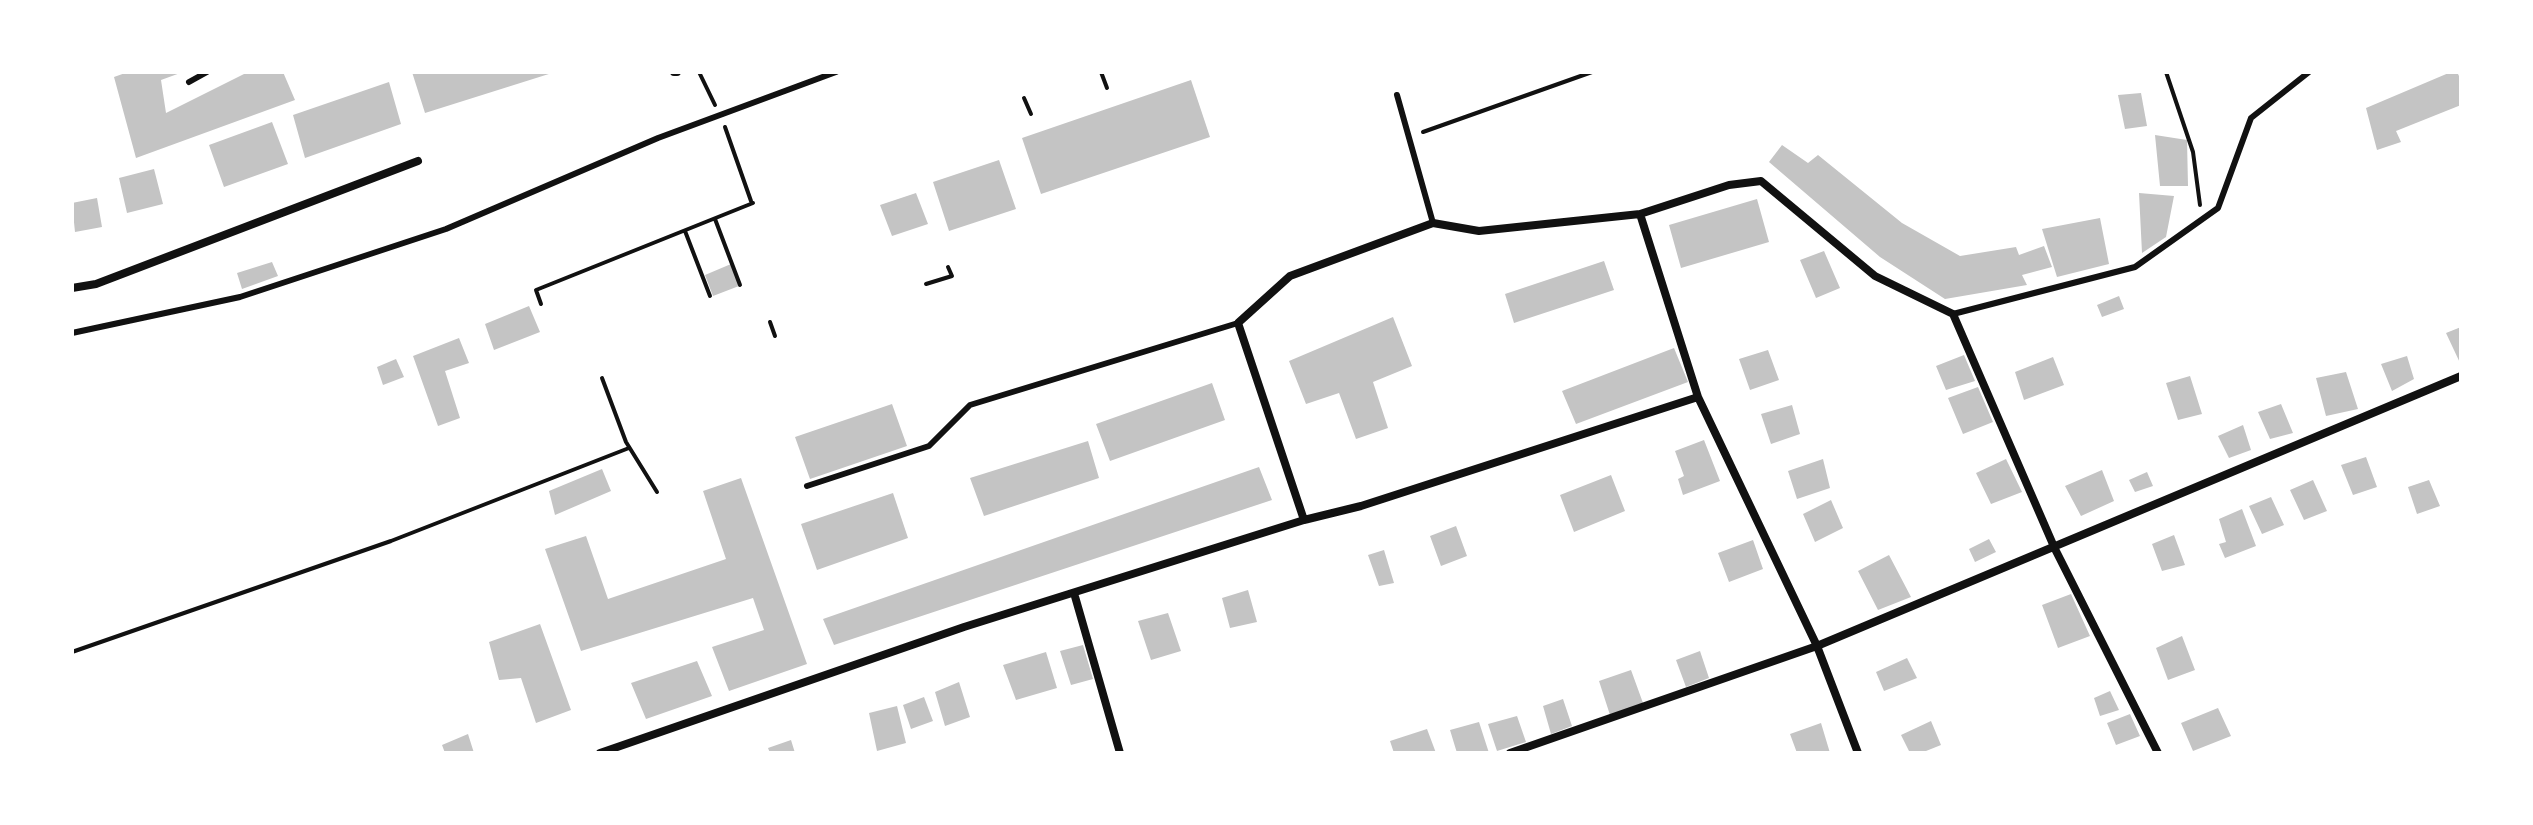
<!DOCTYPE html>
<html>
<head>
<meta charset="utf-8">
<style>
	body { margin:0 }
	#map { position:relative; width:2533px; height:825px; overflow:hidden; background:#fff; font-family:Inter,sans-serif }
	canvas { display:block }
	.frame { position:absolute; inset:0; border:74px solid #fff; pointer-events:none }
</style>
</head>
<body>
<div id="map">
<canvas width="2533" height="825"></canvas>
<div class="frame"></div>
</div>
<script>
const g = document.querySelector('canvas').getContext('2d');
g.lineJoin = 'round';
function paint(path, color) { g.fillStyle = color; g.fill(path, 'evenodd'); }
function stroke(path, color, width, dash) { g.strokeStyle = color; g.lineWidth = width; g.lineCap = dash ? 'butt' : 'round'; g.setLineDash(dash || []); g.stroke(path); }
paint(new Path2D(`
	M128,72H183L161,80L166,113L248,72H283L295,100L136,158L114,77Z
	M412,72H552V73L425,113Z
	M2451,72H2457L2461,80V105L2396,131L2401,142L2377,150L2366,108Z
	M1191,80L1210,137L1041,194L1022,138Z
	M389,82L401,124L305,158L293,115Z
	M2141,93L2147,126L2125,129L2118,95Z
	M272,122L288,164L224,187L209,145Z
	M2155,135L2187,140L2188,186H2160Z
	M1782,145L1808,163L1818,155L1902,223L1960,256L2016,247L2019,255L2044,246L2052,267L2022,275L2027,285L1945,299L1880,257L1769,162Z
	M999,160L1016,209L949,231L933,182Z
	M154,169L163,204L127,213L119,178Z
	M916,193L928,224L892,236L880,205Z
	M2139,193L2174,196L2166,237L2142,253Z
	M97,198L102,227L75,232L72,203Z
	M1757,199L1769,242L1681,268L1669,225Z
	M2100,218L2109,264L2057,277L2042,229Z
	M1824,251L1840,288L1816,298L1800,260Z
	M1604,261L1614,290L1514,323L1505,294Z
	M272,262L278,276L242,289L237,273Z
	M731,264L739,286L713,296L705,275Z
	M2119,296L2124,309L2102,317L2097,305Z
	M529,306L540,332L494,350L485,324Z
	M1393,317L1412,366L1373,382L1388,428L1356,439L1339,393L1306,404L1289,361Z
	M2461,327V365L2446,333Z
	M459,338L469,363L445,371L460,418L438,426L413,356Z
	M1674,348L1688,382L1576,424L1562,391Z
	M1768,350L1779,380L1750,390L1739,359Z
	M1964,355L1975,381L1946,390L1936,366Z
	M2407,356L2414,379L2392,391L2381,364Z
	M2053,357L2064,385L2024,400L2015,372Z
	M396,359L404,377L383,385L377,367Z
	M2346,372L2358,409L2326,416L2316,378Z
	M2190,376L2202,414L2178,420L2166,383Z
	M1212,383L1225,420L1110,461L1096,424Z
	M1978,387L1993,422L1963,434L1948,398Z
	M892,404L907,446L810,479L795,437Z
	M2281,404L2293,433L2270,439L2258,412Z
	M1792,405L1800,434L1771,444L1761,414Z
	M2243,425L2251,450L2229,458L2218,436Z
	M1704,440L1720,481L1683,495L1678,479L1684,476L1675,451Z
	M1088,441L1099,478L984,516L970,478Z
	M2366,457L2377,487L2353,495L2341,465Z
	M1823,459L1830,488L1797,499L1788,471Z
	M2006,459L2022,492L1991,504L1976,473Z
	M1259,467L1272,500L834,645L823,619Z
	M602,469L611,491L555,515L549,491Z
	M2102,470L2114,501L2081,516L2065,486Z
	M2147,472L2153,486L2135,492L2129,480Z
	M1611,475L1625,511L1574,532L1560,495Z
	M741,478L807,664L729,691L712,647L764,630L753,598L581,651L545,549L586,536L608,599L726,559L703,491Z
	M2313,480L2327,511L2304,520L2290,490Z
	M2429,480L2440,506L2417,514L2408,487Z
	M893,493L908,538L817,570L801,524Z
	M2271,497L2284,525L2262,534L2249,506Z
	M1831,500L1843,528L1815,542L1803,514Z
	M2242,509L2256,546L2225,558L2219,544L2226,542L2219,519Z
	M1456,526L1467,556L1441,566L1430,536Z
	M2174,535L2185,565L2162,571L2152,544Z
	M1989,539L1996,552L1975,562L1969,549Z
	M1753,540L1763,569L1729,582L1718,553Z
	M1384,550L1394,583L1379,586L1368,555Z
	M1889,555L1911,597L1878,610L1858,571Z
	M1248,590L1257,622L1230,628L1222,598Z
	M2071,594L2090,636L2058,648L2042,605Z
	M1168,613L1181,651L1151,660L1138,621Z
	M540,624L571,710L536,723L521,678L499,680L489,642Z
	M2182,636L2195,670L2168,680L2156,648Z
	M1083,645L1093,679L1071,685L1060,651Z
	M1700,651L1709,678L1686,687L1676,660Z
	M1046,652L1057,688L1016,700L1003,665Z
	M1907,658L1917,678L1884,691L1876,672Z
	M697,661L712,696L646,719L631,683Z
	M1631,670L1643,703L1610,715L1599,681Z
	M959,682L970,717L945,726L935,692Z
	M2110,691L2119,710L2100,716L2094,698Z
	M924,697L933,721L911,729L903,705Z
	M1563,699L1572,726L1551,734L1543,706Z
	M897,706L906,743L877,751L869,713Z
	M2218,708L2231,736L2193,751L2181,723Z
	M2130,714L2140,736L2116,745L2107,723Z
	M1517,716L1526,742L1497,751L1488,724Z
	M1931,721L1941,745L1921,753H1910L1901,735Z
	M1479,722L1489,753H1457L1450,730Z
	M1821,723L1830,753H1797L1790,734Z
	M1427,729L1436,753H1394L1390,741Z
	M468,734L474,753H445L442,745Z
	M791,740L795,753H770L768,748Z`), '#c4c4c4');
stroke(new Path2D(`
	M699,72L715,105
	M1101,72L1107,88
	M2166,72L2193,152L2200,205
	M1024,98L1031,114
	M725,127L751,201
	M1423,132L1592,72
	M715,219L740,285
	M685,231L710,296
	M926,284L952,276L948,267
	M541,304L536,290L753,203
	M770,322L775,336
	M602,378L626,442L657,492
	M72,652L391,541L629,448`), '#111', 4);
stroke(new Path2D(`
	M189,82L207,72
	M1397,95L1433,223
	M1953,314L2135,267L2218,208L2251,118L2309,72
	M72,333L240,297L446,229L658,138L836,72
	M807,486L929,446L970,405L1238,323`), '#111', 6);
stroke(new Path2D(`
	M674,72H677
	M1640,214L1698,397L1817,646L1858,753
	M72,288L96,284L418,161
	M1304,520L1238,323L1290,276L1433,223L1479,231L1640,214L1729,185L1761,181L1875,276L1953,314L2055,549L2158,753
	M1074,593L1120,753
	M600,753L964,627L1304,520L1361,506L1698,397
	M1510,753L1817,646L2461,376`), '#111', 8);
</script>
</body>
</html>
